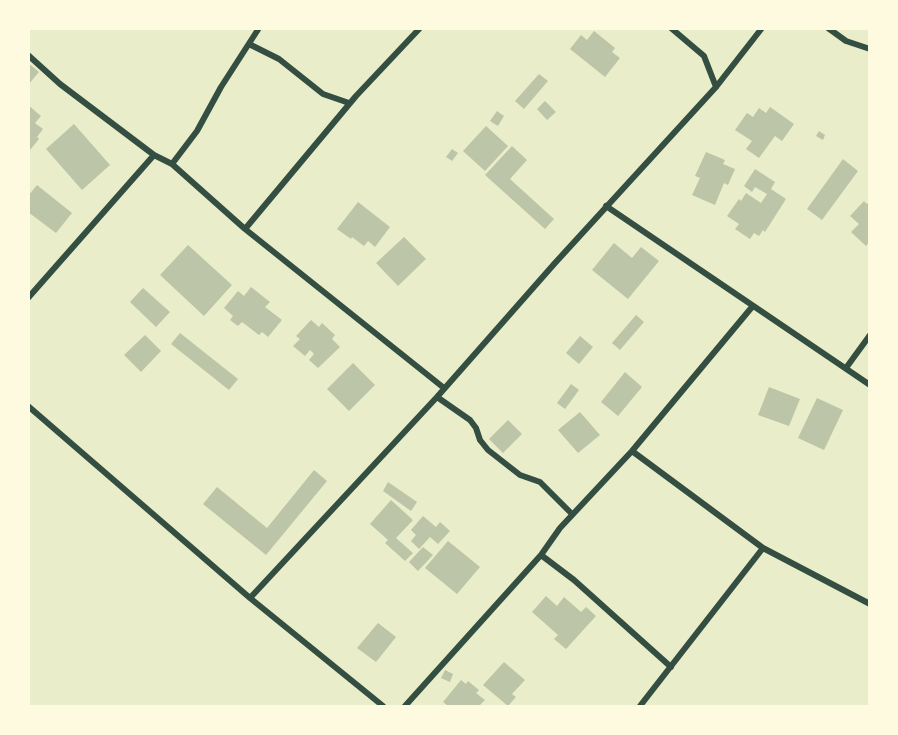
<!DOCTYPE html>
<html>
<head>
<meta charset="utf-8">
<style>
	body { margin:0 }
	#map { position:relative; width:898px; height:735px; overflow:hidden; background:#e9edc9; font-family:Ubuntu,sans-serif }
	canvas { display:block }
	.frame { position:absolute; inset:0; border:30px solid #fefae0; pointer-events:none }
</style>
</head>
<body>
<div id="map">
<canvas width="898" height="735"></canvas>
<div class="frame"></div>
</div>
<script>
const g = document.querySelector('canvas').getContext('2d');
g.lineJoin = 'round';
function paint(path, color) { g.fillStyle = color; g.fill(path, 'evenodd'); }
function stroke(path, color, width, dash) { g.strokeStyle = color; g.lineWidth = width; g.lineCap = dash ? 'butt' : 'round'; g.setLineDash(dash || []); g.stroke(path); }
paint(new Path2D(`
	M594,31L615,48L612,52L620,58L605,77L570,49L581,35L587,40Z
	M28,63L39,72L28,85Z
	M539,74L548,81L524,109L515,101Z
	M545,101L556,112L547,120L537,109Z
	M28,105L41,116L35,123L43,129L37,137L39,139L30,150L28,148Z
	M770,107L794,124L782,141L775,136L759,158L746,149L752,141L735,130L747,113L753,117L759,108L766,113Z
	M497,111L504,116L498,126L490,121Z
	M74,124L110,165L82,190L46,149Z
	M486,126L508,146L485,171L463,151Z
	M819,131L825,135L823,140L816,136Z
	M512,146L527,160L510,179L554,219L545,229L485,175Z
	M452,149L458,153L452,161L446,157Z
	M706,152L725,160L723,164L735,169L728,185L724,183L715,205L692,195L700,178L695,176Z
	M843,159L858,171L822,220L807,209Z
	M755,169L775,182L771,189L786,199L765,232L763,230L759,236L754,233L750,239L735,229L739,224L727,216L739,199L741,201L746,193L761,203L767,194L755,187L752,192L744,186Z
	M37,185L72,213L56,233L28,212V196Z
	M864,201L867,204L870,201V241L866,246L851,232L859,224L850,216Z
	M358,202L390,227L375,247L368,241L364,246L352,237L351,239L337,229Z
	M404,237L426,259L398,286L376,263Z
	M614,243L632,258L641,247L659,261L628,299L592,270Z
	M188,245L232,285L204,316L160,275Z
	M251,287L270,302L265,307L282,320L268,337L262,332L259,335L242,322L238,326L230,320L233,316L224,308L238,291L244,296Z
	M143,288L170,312L156,327L130,302Z
	M636,315L644,322L620,350L612,343Z
	M311,320L319,327L322,323L335,335L332,339L340,347L318,368L309,360L314,354L310,350L305,356L293,346L300,339L296,336Z
	M180,333L238,379L229,390L171,344Z
	M145,335L161,351L141,372L124,355Z
	M580,336L593,347L579,364L566,353Z
	M353,363L375,385L349,411L327,389Z
	M625,372L642,387L618,416L601,402Z
	M571,384L579,390L565,409L557,403Z
	M769,387L800,399L789,426L758,415Z
	M817,398L843,410L824,450L798,438Z
	M580,412L600,435L578,453L558,430Z
	M508,420L522,434L503,453L489,439Z
	M314,470L327,481L266,555L203,504L217,487L267,528Z
	M388,482L417,502L411,511L383,491Z
	M391,500L413,520L396,538L413,553L405,561L385,543L388,540L370,524Z
	M423,516L436,527L440,522L450,531L438,544L430,537L419,549L411,541L416,535L411,530Z
	M448,541L480,567L457,594L425,568Z
	M423,547L433,555L418,571L409,562Z
	M546,596L557,606L564,597L581,612L586,607L596,616L566,649L554,639L558,635L532,612Z
	M378,623L396,637L376,662L357,648Z
	M504,662L525,680L512,694L516,697L508,706L483,685Z
	M445,670L453,674L450,682L441,678Z
	M461,680L466,684L468,681L479,690L476,693L485,700L479,706H448L443,702Z`), '#bcc5a7');
stroke(new Path2D(`
	M671,28L704,56L716,87
	M828,28L846,41L870,49
	M249,44L279,59L323,94L349,103
	M28,55L60,84L154,155L172,164L245,229L444,388
	M172,164L197,131L221,87L259,28
	M606,206L870,385
	M245,229L356,96L420,28
	M28,298L154,155
	M846,368L870,335
	M437,397L470,420L476,428L480,440L488,450L520,475L540,482L572,514
	M28,406L250,598L383,706
	M632,451L763,548L870,604
	M541,555L574,580L671,667
	M250,598L437,397L555,263L716,87L762,28
	M405,706L541,555L560,528L632,451L752,307
	M640,706L763,548`), '#344e41', 6);
</script>
</body>
</html>
